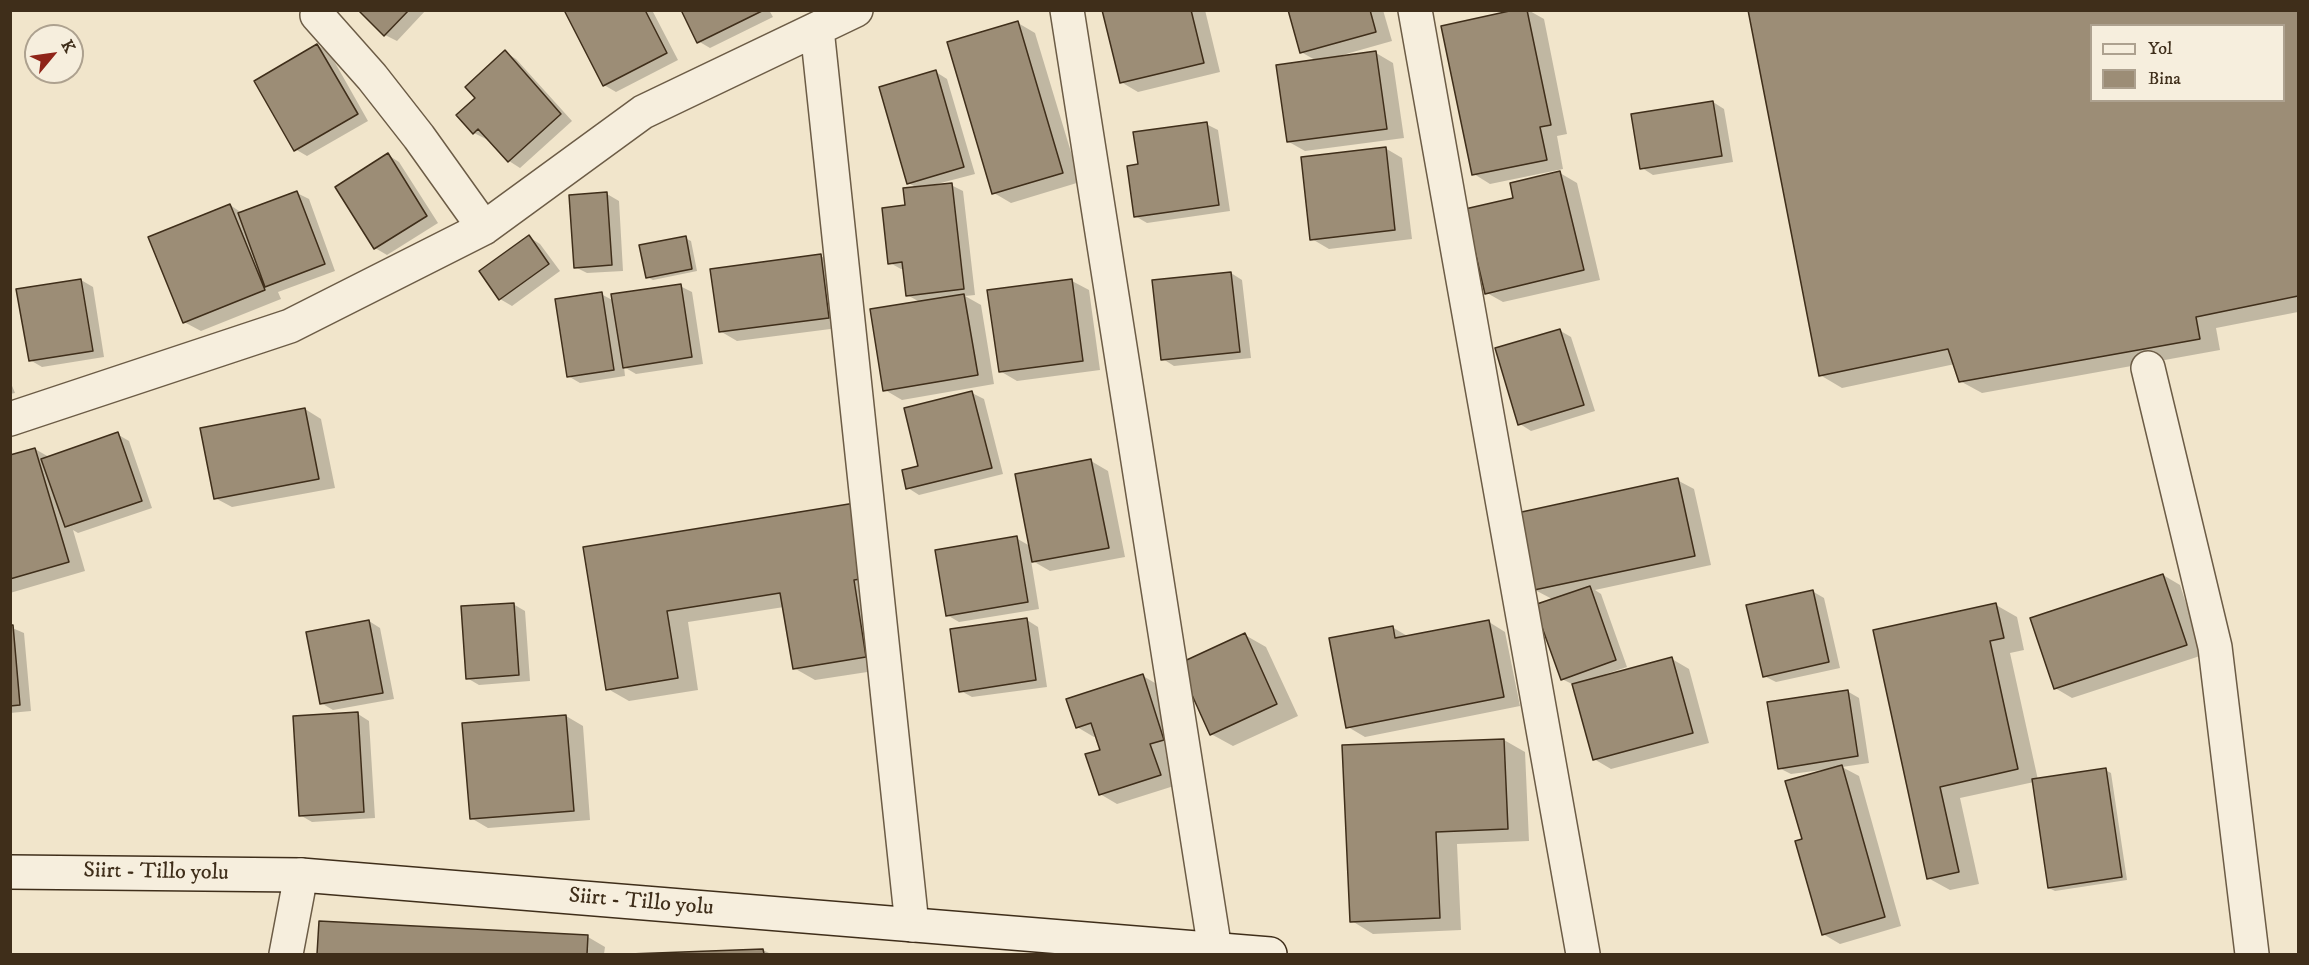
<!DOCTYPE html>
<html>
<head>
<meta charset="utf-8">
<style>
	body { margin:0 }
	#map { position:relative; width:2309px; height:965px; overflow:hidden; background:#f1e5cb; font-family:"IM FELL DW Pica",serif }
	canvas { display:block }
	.frame { position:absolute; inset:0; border:12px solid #3f2e1a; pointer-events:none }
	.legend { position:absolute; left:2090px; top:24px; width:195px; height:78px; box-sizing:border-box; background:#f6eedd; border:2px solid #ada18f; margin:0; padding:8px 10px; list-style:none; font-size:18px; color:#3f2e1a }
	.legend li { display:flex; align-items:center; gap:12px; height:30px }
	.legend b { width:30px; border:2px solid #ada18f }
	.north { position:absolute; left:24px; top:24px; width:60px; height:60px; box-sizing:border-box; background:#f6eedd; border:2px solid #ada18f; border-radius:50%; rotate:61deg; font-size:16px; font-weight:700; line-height:24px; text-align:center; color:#3f2e1a }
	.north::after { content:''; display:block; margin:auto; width:21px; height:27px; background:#8f2418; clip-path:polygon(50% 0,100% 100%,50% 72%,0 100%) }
</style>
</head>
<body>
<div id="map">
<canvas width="2309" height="965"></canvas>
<div class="frame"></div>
<ul class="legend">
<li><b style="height:8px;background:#f6eedd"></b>Yol</li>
<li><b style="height:16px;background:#9c8d76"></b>Bina</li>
</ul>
<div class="north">K</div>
</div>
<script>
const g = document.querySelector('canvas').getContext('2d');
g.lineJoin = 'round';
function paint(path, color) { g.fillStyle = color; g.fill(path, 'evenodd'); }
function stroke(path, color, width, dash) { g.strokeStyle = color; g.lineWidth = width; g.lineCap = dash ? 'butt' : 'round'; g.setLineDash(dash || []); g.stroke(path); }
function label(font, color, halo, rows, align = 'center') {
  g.font = font + ' "IM FELL DW Pica",serif'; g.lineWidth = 4.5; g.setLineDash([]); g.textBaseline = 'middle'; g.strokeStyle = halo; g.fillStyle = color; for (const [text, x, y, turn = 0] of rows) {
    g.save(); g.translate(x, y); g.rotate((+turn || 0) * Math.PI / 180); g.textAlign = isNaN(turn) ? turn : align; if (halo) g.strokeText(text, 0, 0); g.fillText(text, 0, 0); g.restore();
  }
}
paint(new Path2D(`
	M360,10H426L397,41L385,35Z
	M565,10H652L678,60L616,92L604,85Z
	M683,10H769L773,17L710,48L698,41Z
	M1104,10H1205L1220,72L1138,92L1121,82Z
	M1290,10H1383L1392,41L1339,56L1340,58L1376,53L1393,63L1404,138L1305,151L1289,142L1317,61L1301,52Z
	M1521,10H1528L1544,19L1567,134L1557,136L1563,169L1490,184L1474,174Z
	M1749,10H2298V312L2216,328L2220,350L1982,393L1960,381L1955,364L1842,388L1820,375ZM2092,26H2284V100H2092Z
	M1018,23L1035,33L1080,182L1011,203L994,193Z
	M317,45L329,52L368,121L307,156L295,149Z
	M505,52L516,59L572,121L520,168L509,161L488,138L486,139L474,133L477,98Z
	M936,72L947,79L975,174L937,184V186L951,185L963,191L975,295L965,296L981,305L994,384L902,400L885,390L920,302L907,295L904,269H901L890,263L906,206L918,188L908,183Z
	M1713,102L1724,109L1733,162L1653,175L1642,168Z
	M1206,124L1218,130L1230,211L1147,223L1135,216L1140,166Z
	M1385,148L1402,158L1412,239L1329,249L1312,239Z
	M388,155L399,162L438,223L387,255L375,248Z
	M1560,173L1577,183L1600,280L1503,302L1487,293Z
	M297,193L309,199L335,271L278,292L281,299L201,331L184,322L230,205L242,213Z
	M607,194L619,201L623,271L587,273L575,267Z
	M529,237L540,244L560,271L512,306L500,299Z
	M685,238L691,241L697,271L653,280L647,277Z
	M821,256L838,266L846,327L737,341L720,331Z
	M1231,273L1242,280L1251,358L1174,366L1163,359Z
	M81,280L93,287L104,357L42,367L30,360Z
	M1072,281L1089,290L1100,370L1017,381L1000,371Z
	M680,286L692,292L703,364L636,374L624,367L625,376L580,383L568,376L601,294L614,301Z
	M1559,330L1571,337L1595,411L1531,431L1520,424Z
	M10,381L15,393L10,394Z
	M972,393L984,399L1003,474L919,495L908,488L920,467Z
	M305,409L321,419L335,488L232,507L215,498Z
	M117,434L129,441L152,508L78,533L73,530L85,571L10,593V456L35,449L49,457Z
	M1091,461L1108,471L1125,557L1050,571L1031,560L1039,609L959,622L947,615L1016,538L1030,546Z
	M1677,480L1694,489L1711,565L1595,590L1601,594L1627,667L1606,674L1607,677L1672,659L1689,669L1709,743L1611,769L1594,759L1574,685L1562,679L1554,600L1535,590Z
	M854,505L887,669L815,680L794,668L784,607L688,622L698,690L629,701L608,689L585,548Z
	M2163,575L2180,585L2203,655L2072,698L2055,688Z
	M1812,591L1824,598L1840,668L1776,682L1764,676Z
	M513,604L525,611L530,681L479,685L467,678Z
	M1996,605L2017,617L2024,650L2010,653L2038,780L2105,770L2111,773L2127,880L2055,891L2049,888L2034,782L1960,798L1979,884L1950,890L1928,878L1875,631Z
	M1027,620L1038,627L1047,687L972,697L961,691Z
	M369,621L380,628L394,699L333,710L321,703Z
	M1489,622L1505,632L1520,706L1365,737L1348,727L1392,627L1409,637Z
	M10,627L24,633L31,711L10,713Z
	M1245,635L1266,647L1298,716L1233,746L1211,734Z
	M1143,676L1160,686L1180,749L1166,754L1177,785L1117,804L1100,794L1102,751L1097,736L1094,737L1077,727Z
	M1847,691L1859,698L1869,763L1842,767L1859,776L1901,926L1840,944L1823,934L1804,840L1822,770L1791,774L1779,768Z
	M358,714L369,721L375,818L312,822L300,815Z
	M566,716L583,726L590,820L488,828L471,818Z
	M1504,740L1525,752L1529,841L1457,844L1461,930L1373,934L1352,921Z
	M321,922L588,937L605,947L604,954H319Z
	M763,950L771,954H663Z`), '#0003');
const building = new Path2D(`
	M358,10H409L384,36Z
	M564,10H645L667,53L603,86Z
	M681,10H762V11L697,43Z
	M1102,10H1191L1204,63L1120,83Z
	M1288,10H1370L1376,32L1300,53Z
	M1514,10H1527L1551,125L1540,127L1547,160L1472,175L1441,26Z
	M1748,10H2298V296L2196,317L2200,339L1959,382L1948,349L1819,376ZM2092,26H2284V100H2092Z
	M1018,21L1063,173L992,194L947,42Z
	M317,44L358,114L294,151L254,81Z
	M505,50L561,114L508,162L478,129L473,134L456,115L475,98L465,87Z
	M1376,51L1387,129L1287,142L1276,65Z
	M936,70L964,167L907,184L879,87Z
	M1713,101L1722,156L1640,169L1631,114Z
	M1207,122L1219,205L1134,217L1127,166L1138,164L1133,132Z
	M1386,147L1395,230L1310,240L1301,157Z
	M388,153L427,216L374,249L335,187Z
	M1560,171L1584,270L1485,294L1465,209L1513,198L1510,183Z
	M952,183L964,289L906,296L902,262L888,264L882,208L905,205L903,188Z
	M297,191L325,264L265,287L238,213Z
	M607,192L612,265L574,268L569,195Z
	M230,204L265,290L183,323L148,237Z
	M529,235L549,264L499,300L479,271Z
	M686,236L692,269L646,278L639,245Z
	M821,254L829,318L719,332L710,269Z
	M1231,272L1240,352L1161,360L1152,280Z
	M81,279L93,351L29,361L16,289Z
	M1072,279L1083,361L999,372L987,290Z
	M681,284L692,357L623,368L611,294Z
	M602,292L614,370L567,377L555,299Z
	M964,294L978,375L883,391L870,309Z
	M1560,329L1584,405L1518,425L1495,348Z
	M972,391L992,468L906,489L902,470L918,466L904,408Z
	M305,408L319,479L214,499L200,428Z
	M118,432L142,501L65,527L41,459Z
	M35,448L69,562L10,579V455Z
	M1091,459L1109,548L1032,562L1015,474Z
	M1678,478L1695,556L1534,590L1517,513Z
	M855,503L867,578L854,580L866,657L793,669L780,593L667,611L678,678L606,690L583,547Z
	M1017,536L1028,602L946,616L935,550Z
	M2163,574L2187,645L2054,689L2030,618Z
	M1590,586L1616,660L1561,680L1534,605Z
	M1813,590L1829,662L1763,677L1746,605Z
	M514,603L519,675L466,679L461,606Z
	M1996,603L2004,638L1990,641L2018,769L1940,787L1959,872L1927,879L1873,630Z
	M1027,618L1036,680L959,692L950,629Z
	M369,620L383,693L320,704L306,632Z
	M1489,620L1504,697L1346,728L1329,638L1393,626L1395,638Z
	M10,625H13L20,705L10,706Z
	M1245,633L1277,704L1210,735L1178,664Z
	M1672,657L1693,733L1593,760L1572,684Z
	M1143,674L1164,740L1150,744L1161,775L1099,795L1085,754L1100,750L1091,723L1076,728L1066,699Z
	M1848,690L1858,756L1778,769L1767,702Z
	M358,712L364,812L299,816L293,716Z
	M566,715L574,811L470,819L462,723Z
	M1504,739L1508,829L1436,832L1440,918L1350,922L1342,745Z
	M1842,765L1885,917L1822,935L1795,841L1802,839L1785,781Z
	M2106,768L2122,877L2048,888L2032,779Z
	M319,921L588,935L587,954H317Z
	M763,949L764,954H629Z`);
paint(building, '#9c8d76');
stroke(building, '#3f2e1a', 1.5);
const street = new Path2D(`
	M1067,10L1215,950
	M1415,10L1583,954
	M317,15L372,77L419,137L484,228
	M817,29L912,925
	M2148,368L2215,647L2252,954
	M10,419L290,326L484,228L643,112L856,10
	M286,954L301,875`);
const secondary = new Path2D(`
	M10,872L301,875L1270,954`);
stroke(street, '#6c5c46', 36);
stroke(secondary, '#3f2e1a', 36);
stroke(street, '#f6eedd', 33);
stroke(secondary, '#f6eedd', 33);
label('22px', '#3f2e1a', '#f6eedd', [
	["Siirt - Tillo yolu",156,873,1],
	["Siirt - Tillo yolu",641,903,5]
]);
</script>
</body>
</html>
